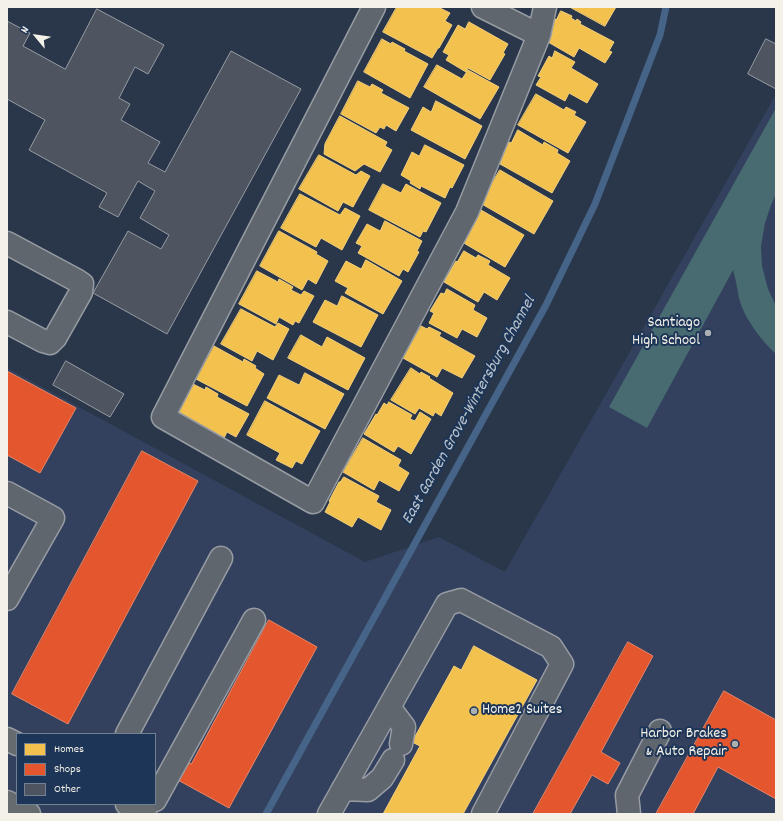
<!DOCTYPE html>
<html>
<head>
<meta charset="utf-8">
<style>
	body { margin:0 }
	#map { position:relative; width:783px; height:821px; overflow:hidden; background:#2a374a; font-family:Dekko,sans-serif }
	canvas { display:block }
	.frame { position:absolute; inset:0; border:8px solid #f4f1e8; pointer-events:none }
	.legend { position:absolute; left:16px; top:733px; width:140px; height:72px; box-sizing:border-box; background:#1d3557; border:1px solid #738091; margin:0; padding:5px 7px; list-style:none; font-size:12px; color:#f4f1e8 }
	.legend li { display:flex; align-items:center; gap:8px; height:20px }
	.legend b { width:20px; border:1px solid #738091 }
	.north { position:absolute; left:16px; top:16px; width:40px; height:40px; -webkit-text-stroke:3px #1d3557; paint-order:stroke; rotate:299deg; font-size:11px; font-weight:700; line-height:16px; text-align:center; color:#f4f1e8 }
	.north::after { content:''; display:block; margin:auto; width:14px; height:18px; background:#f4f1e8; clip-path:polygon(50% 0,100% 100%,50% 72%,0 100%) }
</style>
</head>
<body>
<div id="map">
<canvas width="783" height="821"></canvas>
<div class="frame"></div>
<ul class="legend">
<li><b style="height:11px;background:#f2c14e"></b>Homes</li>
<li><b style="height:11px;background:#e4572e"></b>Shops</li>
<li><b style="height:11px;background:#4e5460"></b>Other</li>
</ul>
<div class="north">N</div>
</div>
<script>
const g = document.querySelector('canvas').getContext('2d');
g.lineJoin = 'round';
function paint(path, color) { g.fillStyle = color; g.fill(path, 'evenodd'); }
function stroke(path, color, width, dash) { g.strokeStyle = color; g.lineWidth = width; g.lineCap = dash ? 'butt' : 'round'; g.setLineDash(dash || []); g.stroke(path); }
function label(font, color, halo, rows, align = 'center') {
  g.font = font + ' Dekko,sans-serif'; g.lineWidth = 4; g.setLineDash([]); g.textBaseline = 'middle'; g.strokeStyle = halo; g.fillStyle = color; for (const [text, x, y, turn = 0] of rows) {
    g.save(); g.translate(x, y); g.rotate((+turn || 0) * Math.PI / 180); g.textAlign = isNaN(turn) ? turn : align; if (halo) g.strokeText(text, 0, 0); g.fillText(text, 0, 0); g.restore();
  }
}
paint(new Path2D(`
	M776,94V814H7V368L365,562L439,537L505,572ZM17,734H155V804H17Z`), '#33415e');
paint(new Path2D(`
	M776,108V194L771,205L765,223L761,246L762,266L768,289L776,306V354C761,340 744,318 739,298C737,289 736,279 733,270L647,428L609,407Z`), '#476b71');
const homes = new Path2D(`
	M397,7H438L450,13L445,21L452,25L439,48H438L432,58L383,32Z
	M570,7H616L605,26Z
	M561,11L572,16L571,18L576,21L577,19L581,22L580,24L614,42L609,51L612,52L605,63L579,48L574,57L548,42L553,33L548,31L555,19L556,20Z
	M469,22L508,44L503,53L505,54L490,80L468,68L466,72L446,60L449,55L443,52L458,25L465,29Z
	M382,39L391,44L392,42L405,49L404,51L428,64L410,98L364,72Z
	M555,51L575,62L571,68L598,84L587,103L569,93L565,101L536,85L541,77L538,76L549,56L552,58Z
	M437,65L462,79L468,70L499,87L480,119L424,87Z
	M358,81L370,87L372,84L383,90L381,93L409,108L396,131L386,125L384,129L380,127L376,133L341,114Z
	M536,94L564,110L566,107L576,112L574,115L586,122L568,153L518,125Z
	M436,101L482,126L477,136L465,159L411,130L423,107L431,112Z
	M340,116L387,142L385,146L392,150L380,172L364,164L355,171L324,154L325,144Z
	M518,130L543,145L544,142L558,150L557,153L570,161L552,193L500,164L503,153L509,142L511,143Z
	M425,145L464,165L452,188L450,187L445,198L421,186L420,189L410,183L411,181L401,175L412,152L419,156Z
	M319,155L356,175L361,171L370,176L353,207L343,202L338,211L299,189Z
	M500,170L553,201L534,234L480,203Z
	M383,184L401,193L406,184L441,203L426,232L423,231L420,237L369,210Z
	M300,194L340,215L345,208L360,216L342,250L321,238L316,247L281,228Z
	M481,210L524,235L505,267L462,242Z
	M385,221L422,241L417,251L419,252L408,272L403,269L399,276L358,253L362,246L356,243L367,224L380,231Z
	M279,231L317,252L316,254L328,261L316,284L308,279L302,290L260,266Z
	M464,251L476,258L478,255L490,261L488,265L510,278L497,300L484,292L478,302L444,282L456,261L457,262Z
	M366,260L402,281L383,314L345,293L348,288L335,281L346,261L361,269Z
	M257,271L278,282L279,279L293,287L291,290L301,295L304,291L314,296L299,323L295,321L293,325L279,317L276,324L239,304Z
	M447,289L475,305L473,310L487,318L477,337L462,329L457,338L429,323L434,313L430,311L441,293L444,294Z
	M342,296L378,315L361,347L313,322L325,300L337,306Z
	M241,309L275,327L278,323L289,329L273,360L257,351L252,361L221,344Z
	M421,326L427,329L429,327L441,333L439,336L475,356L462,378L442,368L437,377L403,358Z
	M301,335L322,347L327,337L365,358L348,390L288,358Z
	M214,346L243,362L244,359L256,366L255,368L264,374L247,406L196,379Z
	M411,368L420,374L421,372L430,377L429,378L453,393L441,416L435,412L433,416L419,408L415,414L391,400Z
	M305,373L344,394L325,429L267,398L279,375L299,385Z
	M193,384L205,390L206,387L218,394L217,397L249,414L236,437L227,432L222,442L175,417Z
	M265,401L320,431L302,464L296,461L292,468L276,460L280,453L247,435Z
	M389,402L412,415L410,419L415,421L420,412L431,419L411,454L398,446L394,452L364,434L376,414L377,415L384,403L387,405Z
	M363,438L401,460L398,466L409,473L399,491L379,480L374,490L343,472Z
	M344,477L379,496L376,502L391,510L381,530L358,517L352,527L325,512L330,502L329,501L339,482H340Z
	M474,646L537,680L463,814H383L420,746L412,742L454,666L461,670Z`);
paint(homes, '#f2c14e');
stroke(homes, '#f3cf7c', 1);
const shops = new Path2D(`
	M7,371L76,408L40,473L7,455Z
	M142,451L198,481L68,724L12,694Z
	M269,620L317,647L229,808L176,779L186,761L191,764Z
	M628,642L653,656L601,752L620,763L608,784L592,775L570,814H533Z
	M724,691L776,720V799L718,767L693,814H656Z`);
paint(shops, '#e4572e');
stroke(shops, '#e98566', 1);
stroke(new Path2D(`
	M266,814L546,305L595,204L660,35L666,7`), '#456487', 7);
const building = new Path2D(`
	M97,9L164,45L148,74L135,67L119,98L130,104L121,120L160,142L148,163L165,172L231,51L301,89L167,334L93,293L128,231L161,249L169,235L140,218L155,191L138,181L118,217L99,207L107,193L29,150L45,120L7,99V21L30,33L23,46L65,69Z
	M766,39L776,44V89L748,74Z
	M66,361L124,394L110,417L53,385Z`);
paint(building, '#4e5460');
stroke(building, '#979ca3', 1);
const minor = new Path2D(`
	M374,7L163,417L313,502L467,212L539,35L545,7
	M483,7L539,35
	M7,243L76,280L82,284L81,292L55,338L50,343L43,341L7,322
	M7,493L53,518L7,599
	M389,707L404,727L401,744
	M127,734L221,558
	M343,789L368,790L382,778L393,760
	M155,800L254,620
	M329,814L447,604L461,600L551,647L562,664L483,814
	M629,814L627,795L660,731`);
const major = new Path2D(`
	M7,739L17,744
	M7,802L29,814
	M127,804L145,814`);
stroke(minor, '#979ca3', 25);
stroke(major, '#979ca3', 25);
stroke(minor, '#60666e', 22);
stroke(major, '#666b6f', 22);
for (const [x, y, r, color] of [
	[708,333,4,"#adb0b1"],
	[474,711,4,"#adb0b1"],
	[735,744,4,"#adb0b1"]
]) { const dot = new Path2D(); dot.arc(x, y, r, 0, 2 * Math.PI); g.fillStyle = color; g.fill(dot); stroke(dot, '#1d3557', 1.5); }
label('16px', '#f4f1e8', '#1d3557', [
	["Santiago",700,324],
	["High School",700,342],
	["Home2 Suites",482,711,"left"],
	["Harbor Brakes",727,735],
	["& Auto Repair",727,753]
], 'right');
label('italic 17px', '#b8c1c8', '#1d3557', [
	["East Garden Grove-Wintersburg Channel",470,411,-61]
]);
</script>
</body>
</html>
